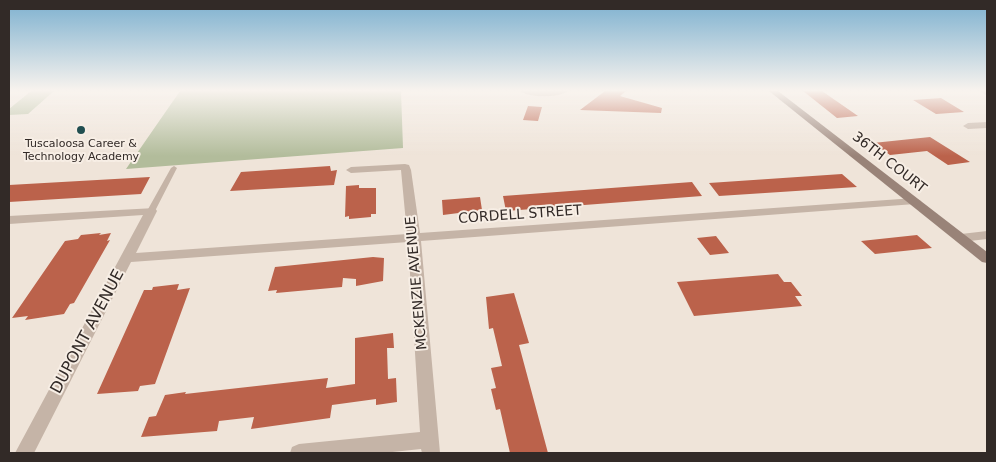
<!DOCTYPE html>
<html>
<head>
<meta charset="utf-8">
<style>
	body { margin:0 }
	#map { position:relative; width:996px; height:462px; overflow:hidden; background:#efe4d9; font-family:"DejaVu Sans",sans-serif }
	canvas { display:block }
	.frame { position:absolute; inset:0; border:10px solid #322a27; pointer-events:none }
</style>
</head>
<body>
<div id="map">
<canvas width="996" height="462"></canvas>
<div class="frame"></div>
</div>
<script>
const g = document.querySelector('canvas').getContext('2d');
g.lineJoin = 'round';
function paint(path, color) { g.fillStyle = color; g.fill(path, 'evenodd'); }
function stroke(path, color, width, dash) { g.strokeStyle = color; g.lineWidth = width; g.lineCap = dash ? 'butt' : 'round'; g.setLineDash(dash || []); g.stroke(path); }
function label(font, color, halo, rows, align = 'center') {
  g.font = font + ' "DejaVu Sans",sans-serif'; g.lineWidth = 4; g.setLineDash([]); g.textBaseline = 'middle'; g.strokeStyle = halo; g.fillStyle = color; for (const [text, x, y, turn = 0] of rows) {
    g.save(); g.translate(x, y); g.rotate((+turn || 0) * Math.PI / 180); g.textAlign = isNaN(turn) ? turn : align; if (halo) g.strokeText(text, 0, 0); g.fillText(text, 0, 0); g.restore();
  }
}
paint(new Path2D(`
	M31,91H54L28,114L9,115V109Z
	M180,91H401L403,148L126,169Z`), '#b2bc9b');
paint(new Path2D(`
	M605,91H626L620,96L662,108L661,113L580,110Z
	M803,91H822L858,116L837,118Z
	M941,98L964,112L936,114L913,100Z
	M528,106L542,107L538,121L523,120Z
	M930,137L970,162L948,165L927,151L890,155L873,143Z
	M330,166L331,171L337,170L334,185L230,191L241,172Z
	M842,174L857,187L719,196L709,183Z
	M150,177L141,194L9,202V185Z
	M692,182L702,196L506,211L503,196Z
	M359,185V188H376V214H371V217L349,219V216L345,217L346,186Z
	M480,197L482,210L443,215L442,200Z
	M101,233L99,235L111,233L107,241L110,240L74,303L70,304L64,314L25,320L28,316L12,318L65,241L78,239L81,235Z
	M917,235L932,248L875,254L861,241Z
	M716,236L729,253L710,255L697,238Z
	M373,257L384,258L383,281L356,286V279L343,278L342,287L276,293L277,290L268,291L275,267Z
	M778,274L784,282H791L802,296H795L802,306L694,316L677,282Z
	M179,284L177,290L190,288L155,384L140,386L138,391L97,394L144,290H152L153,287Z
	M514,293L529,343L519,345L548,453H510L500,409L496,410L491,389L496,388L491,368L502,366L493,328L489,329L486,297Z
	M393,333L394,348H387L388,379L396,378L397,402L376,405V399L332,405L330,418L251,429L254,417L219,421L217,431L141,437L149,417L156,416L165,395L186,392L185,394L328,378L326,388L355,384V338Z`), '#bb624b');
paint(new Path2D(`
	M174,166L177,168L155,211L154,213H148L147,211L171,168Z`), '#c5b4a7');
paint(new Path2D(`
	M520,91H568C559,98 529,98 520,91Z
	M980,91H987V96Z
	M987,122V128L968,129L963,126L968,123Z
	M405,164L409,165L411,170L420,233L915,198L921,201L915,204L421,241L440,453H422L421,449L383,453H290L292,447L299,444L420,432L408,242L131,262L34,453H15L143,215L9,224V216L155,208L157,211L136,253L407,234L401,170L351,173L346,170L351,167Z
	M987,231V239L961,242L955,238L961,234Z`), '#c5b4a7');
paint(new Path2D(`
	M769,91H778L987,252V263L982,262Z`), '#998378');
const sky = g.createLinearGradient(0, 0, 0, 156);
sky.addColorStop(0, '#7cb0cf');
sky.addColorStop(0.58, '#f8f3ee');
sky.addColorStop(1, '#f8f3ee00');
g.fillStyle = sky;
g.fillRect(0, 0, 996, 156);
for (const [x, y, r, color] of [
	[81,130,5,"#204e50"]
]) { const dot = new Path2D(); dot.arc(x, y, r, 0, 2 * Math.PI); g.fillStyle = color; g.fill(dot); stroke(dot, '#f7eee5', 2); }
label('11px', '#322a27', '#f7eee5', [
	["Tuscaloosa Career &",81,144],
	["Technology Academy",81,157]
]);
label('14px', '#322a27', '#f7eee5', [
	["36TH COURT",889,163,38],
	["CORDELL STREET",520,215,-4],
	["MCKENZIE AVENUE",417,283,-95]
]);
label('16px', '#322a27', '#f7eee5', [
	["DUPONT AVENUE",88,332,-62]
]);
</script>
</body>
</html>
